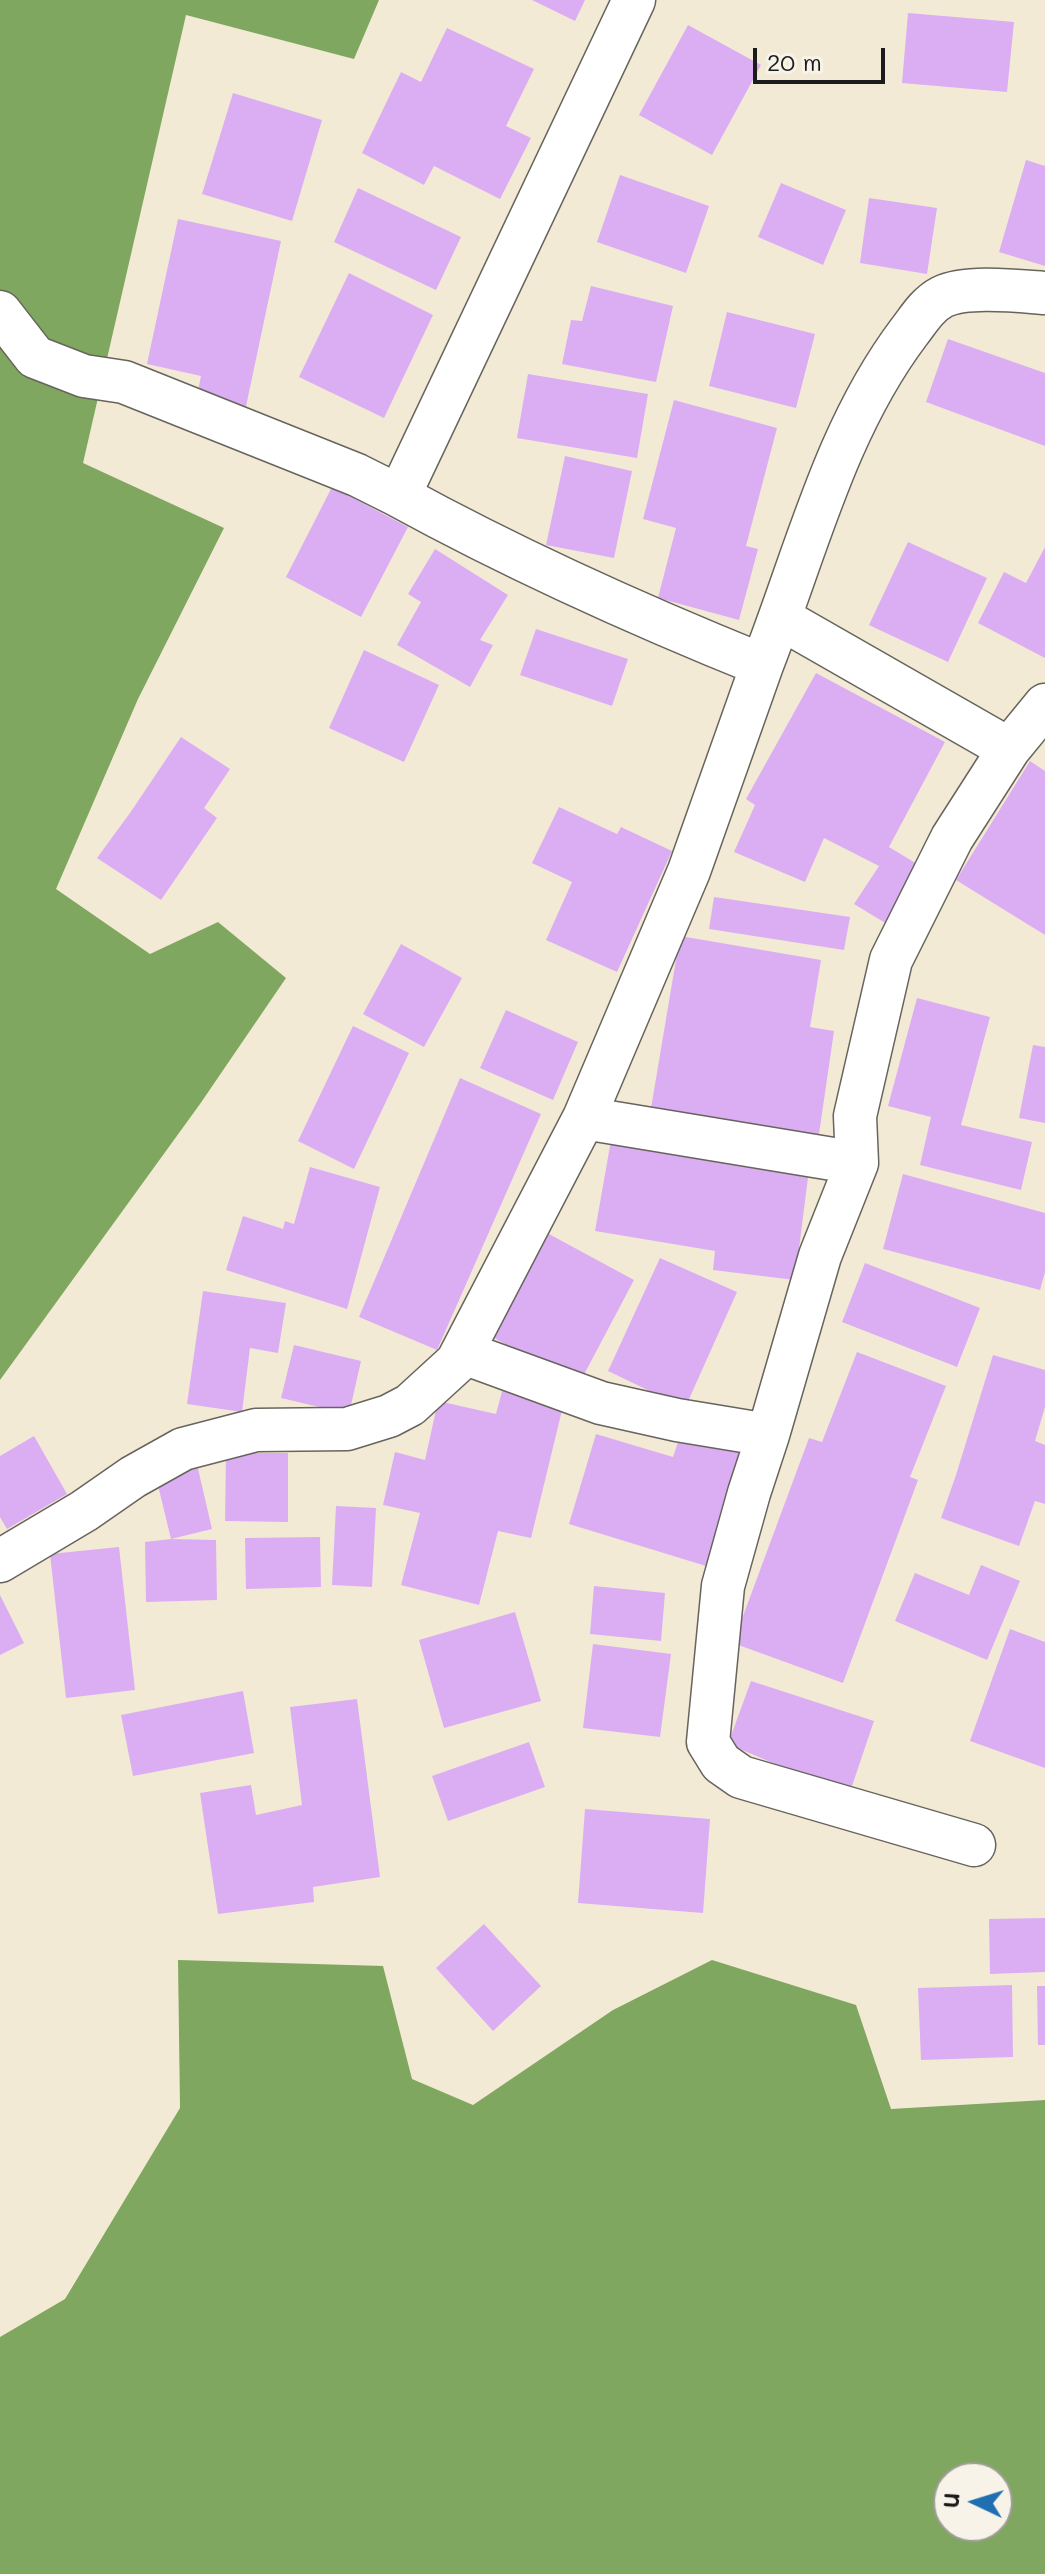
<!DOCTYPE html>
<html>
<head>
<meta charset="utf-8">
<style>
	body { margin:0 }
	#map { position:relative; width:1045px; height:2574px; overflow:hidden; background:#f3ead5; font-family:Mali,sans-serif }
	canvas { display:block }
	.north { position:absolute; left:933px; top:2462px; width:80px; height:80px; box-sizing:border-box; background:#f7f3e8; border:2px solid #9f9d96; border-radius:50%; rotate:274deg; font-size:22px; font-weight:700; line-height:32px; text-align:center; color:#1c1c1c }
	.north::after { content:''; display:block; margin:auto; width:28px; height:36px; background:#1f6fb2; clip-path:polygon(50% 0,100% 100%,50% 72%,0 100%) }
	.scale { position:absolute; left:753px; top:48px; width:132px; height:36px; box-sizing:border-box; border:4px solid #1c1c1c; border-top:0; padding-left:10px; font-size:24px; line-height:28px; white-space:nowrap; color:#1c1c1c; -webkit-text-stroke:6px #f7f3e8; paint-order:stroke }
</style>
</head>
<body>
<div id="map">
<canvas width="1045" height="2574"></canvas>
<div class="north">U</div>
<div class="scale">20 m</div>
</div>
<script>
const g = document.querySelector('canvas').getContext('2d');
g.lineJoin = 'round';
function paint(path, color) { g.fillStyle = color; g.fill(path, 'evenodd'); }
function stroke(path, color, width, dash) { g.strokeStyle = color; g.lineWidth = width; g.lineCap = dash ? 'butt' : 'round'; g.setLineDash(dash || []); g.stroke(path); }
paint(new Path2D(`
	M0,0H379L354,59L186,15L83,463L224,528L138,699L56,889L150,954L218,922L286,978L200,1104L0,1380Z
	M178,1960L383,1966L412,2079L473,2105L613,2010L712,1960L856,2005L891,2109L1045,2100V2574H0V2337L65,2299L180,2108ZM997,2478V2526H949V2478Z`), '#7fa75f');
paint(new Path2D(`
	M532,0H585L575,21Z
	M908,13L1014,22L1007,92L902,83Z
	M688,25L761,65L712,155L639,115Z
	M447,28L534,69L506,126L531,138L500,199L434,166L424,185L362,153L401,72L421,82Z
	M233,93L322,120L292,221L202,194Z
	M1026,160L1045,166V266L999,252Z
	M620,175L709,206L686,273L597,242Z
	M781,183L846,210L823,265L758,237Z
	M358,188L461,237L436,290L334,242Z
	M869,198L937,208L927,274L860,263Z
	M178,219L281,241L245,411L196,401L201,376L147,364Z
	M349,273L433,315L384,418L299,377Z
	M591,286L673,306L656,382L562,364L571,320L582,321Z
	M727,312L815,334L796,408L709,386Z
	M948,339L1045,373V446L926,402Z
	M528,374L648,394L637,458L517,438Z
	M674,400L777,428L746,546L758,549L739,620L658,598L676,528L643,519Z
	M565,456L632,471L614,558L546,545Z
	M332,487L408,527L361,617L286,577Z
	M908,542L987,578L948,662L869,625Z
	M1045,547V658L978,623L1004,572L1026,583Z
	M435,549L508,595L480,640L493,645L470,687L397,645L421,602L408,594Z
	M536,629L628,659L612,706L520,675Z
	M364,650L439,685L404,762L329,728Z
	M816,673L945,742L889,847L922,867L887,924L854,904L879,866L824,838L805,882L734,852L755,805L746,799Z
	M181,737L230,769L204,808L217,818L161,900L97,858L130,813Z
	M1030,761L1045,771V935L956,880Z
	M559,807L617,834L621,827L672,851L617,972L546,940L572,882L532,863Z
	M714,897L850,917L844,950L709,929Z
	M680,936L821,960L810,1027L834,1031L817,1148L649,1120Z
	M401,944L462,978L424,1047L363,1014Z
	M917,998L990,1017L961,1125L1032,1142L1021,1190L920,1165L931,1117L888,1106Z
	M506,1010L578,1042L553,1100L480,1068Z
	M353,1026L409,1053L354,1169L298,1141Z
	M1033,1045L1045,1047V1123L1019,1118Z
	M460,1078L541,1114L437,1350L359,1317Z
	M613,1129L810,1162L795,1280L713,1270L715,1251L595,1231Z
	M310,1167L380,1187L347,1309L226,1270L243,1216L283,1229L285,1221L294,1224Z
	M903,1174L1045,1213V1272L1040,1290L883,1249Z
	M536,1227L634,1280L579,1384L481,1331Z
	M660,1258L737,1292L685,1408L608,1371Z
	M865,1263L980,1308L957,1367L842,1322Z
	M203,1291L286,1303L278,1353L250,1348L242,1412L187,1404Z
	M294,1345L361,1361L349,1414L281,1398Z
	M857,1352L946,1386L910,1477L918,1480L843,1683L733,1643L809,1438L822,1442Z
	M993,1355L1045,1370V1407L1035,1441L1045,1445V1504L1035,1501L1019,1546L941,1518L956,1475Z
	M504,1384L565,1398L531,1538L498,1531L479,1605L401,1585L420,1513L383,1505L395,1452L425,1460L438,1401L496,1414Z
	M681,1433L742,1453L706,1566L569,1524L596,1434L673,1457Z
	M34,1436L67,1494L7,1529L0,1517V1456Z
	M226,1453H288V1522L225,1521Z
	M196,1460L212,1529L171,1539L154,1469Z
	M336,1506L376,1508L372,1587L332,1585Z
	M320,1537L321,1587L246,1589L245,1538Z
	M171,1539L216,1540L217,1600L146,1602L145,1542Z
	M119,1547L135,1690L66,1698L50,1554Z
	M981,1565L1020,1581L987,1660L895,1621L915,1573L969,1595Z
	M594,1586L665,1593L661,1641L590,1634Z
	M0,1595L24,1643L0,1655Z
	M515,1612L541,1701L444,1728L419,1640Z
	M1010,1629L1045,1642V1768L970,1741Z
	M593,1644L671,1654L660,1737L583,1728Z
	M751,1681L874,1721L851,1789L773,1763L728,1744Z
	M243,1691L254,1753L133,1776L121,1715Z
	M357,1699L380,1877L313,1887L314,1902L218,1914L200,1793L251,1785L256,1815L302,1805L290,1707Z
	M529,1742L545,1787L448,1821L432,1776Z
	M585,1809L710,1819L703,1913L578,1903Z
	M1045,1918V1972L990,1974L989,1919Z
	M484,1924L541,1986L493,2031L436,1968Z
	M1012,1985L1013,2057L921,2060L918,1988Z
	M1037,1986H1045V2045H1038Z`), '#dbaef4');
const street = new Path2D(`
	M0,312L35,357L84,376L124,382L357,475L399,496
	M780,618L1009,749
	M762,665C806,553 835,430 909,332C919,319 927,305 942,297C966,285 1018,291 1045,293
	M584,1118L857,1163
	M464,1353L601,1403L677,1420L768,1435L820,1256L857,1163L855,1116L891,960L952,838L1009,749L1045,705
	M768,1435L749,1493L723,1586L708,1742L721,1763L741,1777L974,1845
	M0,1561L84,1511L133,1477L183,1449L256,1430L347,1429L389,1416L410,1405L457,1362L584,1118L689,871L762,665C638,615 516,560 399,496L634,0`);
stroke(street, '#67645d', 45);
stroke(street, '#fff', 42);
</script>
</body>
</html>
